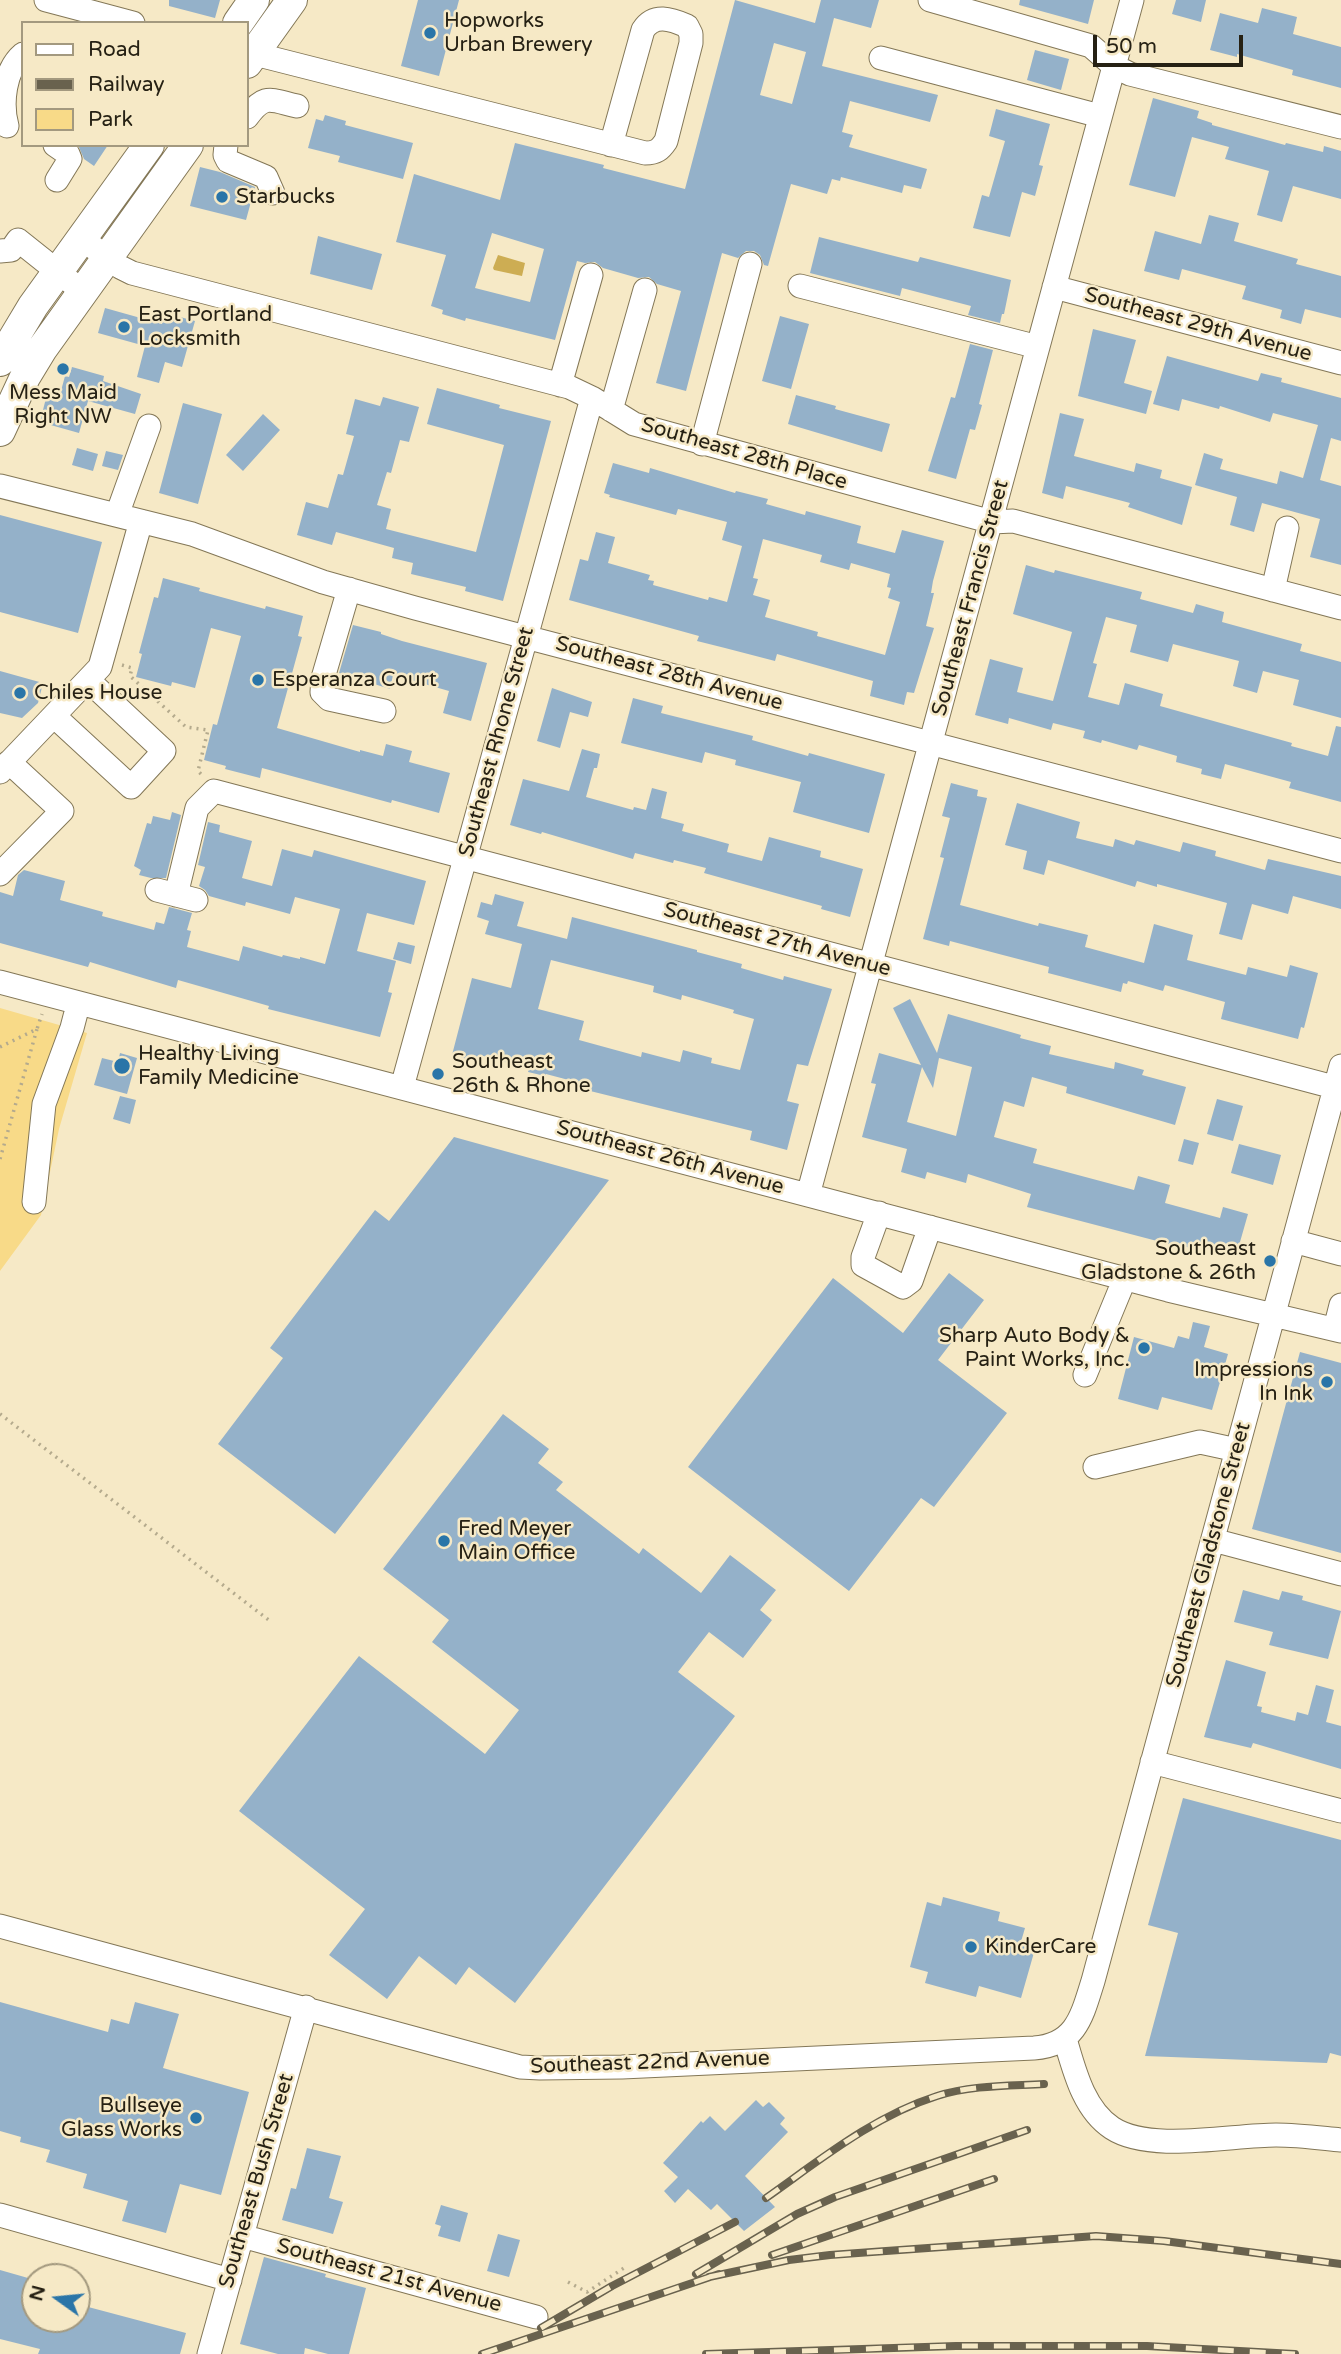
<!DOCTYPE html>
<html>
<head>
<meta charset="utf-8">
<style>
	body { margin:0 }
	#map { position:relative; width:1341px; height:2354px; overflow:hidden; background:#f6e9c6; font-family:"Varela Round",sans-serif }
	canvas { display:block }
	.legend { position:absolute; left:21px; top:21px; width:228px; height:126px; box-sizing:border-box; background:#f6e9c6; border:2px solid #a3997f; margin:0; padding:9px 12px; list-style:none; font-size:21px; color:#262114 }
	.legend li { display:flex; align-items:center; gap:14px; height:35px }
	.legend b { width:35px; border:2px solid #a3997f }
	.north { position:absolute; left:21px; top:2263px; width:70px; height:70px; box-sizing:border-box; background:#f6e9c6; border:2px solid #a3997f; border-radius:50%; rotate:285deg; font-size:19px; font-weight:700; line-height:28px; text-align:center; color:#262114 }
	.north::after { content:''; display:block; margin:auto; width:24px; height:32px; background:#2a75a8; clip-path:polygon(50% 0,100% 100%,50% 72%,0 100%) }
	.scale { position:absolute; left:1093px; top:35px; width:150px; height:32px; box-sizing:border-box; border:4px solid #262114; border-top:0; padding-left:9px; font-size:21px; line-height:24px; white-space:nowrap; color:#262114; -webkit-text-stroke:5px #f6e9c6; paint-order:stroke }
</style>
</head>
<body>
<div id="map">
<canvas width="1341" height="2354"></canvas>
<ul class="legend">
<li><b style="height:9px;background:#fff"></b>Road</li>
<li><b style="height:9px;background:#69624e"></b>Railway</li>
<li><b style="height:19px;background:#f8da88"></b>Park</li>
</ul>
<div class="north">N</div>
<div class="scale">50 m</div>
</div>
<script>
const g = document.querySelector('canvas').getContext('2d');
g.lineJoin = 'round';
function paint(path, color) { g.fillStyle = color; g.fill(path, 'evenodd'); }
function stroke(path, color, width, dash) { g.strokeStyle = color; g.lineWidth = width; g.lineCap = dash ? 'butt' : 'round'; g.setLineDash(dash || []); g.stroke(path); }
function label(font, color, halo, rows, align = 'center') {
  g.font = font + ' "Varela Round",sans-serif'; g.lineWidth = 5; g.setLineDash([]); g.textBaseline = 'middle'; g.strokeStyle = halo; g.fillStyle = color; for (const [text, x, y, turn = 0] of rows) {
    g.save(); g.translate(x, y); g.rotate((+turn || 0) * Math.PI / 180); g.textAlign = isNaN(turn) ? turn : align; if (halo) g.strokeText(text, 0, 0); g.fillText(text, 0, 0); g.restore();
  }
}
paint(new Path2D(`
	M0,1008L87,1033L59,1129L41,1215L0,1271Z`), '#f8da88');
paint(new Path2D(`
	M498,255L525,263L522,276L494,270L493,268Z`), '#cdad53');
paint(new Path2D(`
	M169,0H220L215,18L169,6Z
	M418,0H459L439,76L401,66Z
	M735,0L815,23L821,0H879L871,28L834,18L822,66L938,95L930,122L850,101L842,132L853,135L849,147L927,169L921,189L904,185L902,193L841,177L840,181L832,179L827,194L791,184L768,266L764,265L760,255L754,251H746L738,258L722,253L686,391L656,383L681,291L657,284L649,277L638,278L603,268L595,262L585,263L577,261L555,340L466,318L465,321L442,314L443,310L431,306L446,255L396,242L414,174L500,200L515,143L604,165L603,168L685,189ZM774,43L806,52L792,104L760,95ZM492,233L544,249L530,302L475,288Z
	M1020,0H1094L1088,24L1019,5Z
	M1176,0H1206L1201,22L1172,14Z
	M1262,8L1297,17L1293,34L1341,47V88L1292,75L1293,70L1237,54V57L1210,50L1220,13L1258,23Z
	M1035,50L1069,59L1061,90L1027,80Z
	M1153,98L1199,111L1197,118L1212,123V125L1285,145L1286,143L1323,152L1324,146L1341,151V199L1293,186L1282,222L1257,215L1269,171L1225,159L1229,147L1192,137L1175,197L1129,185Z
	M996,109L1050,124L1039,165L1043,166L1035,196L1022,192L1010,237L973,228L982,195L989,197L1005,141L989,136Z
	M325,115L346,121L345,125L413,143L403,179L338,162L340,156L308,148L316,119L323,121Z
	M78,145H108L94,166L84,159Z
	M200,167L220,172L255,187L246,220L190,206Z
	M1209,215L1239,223L1234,241L1298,259L1296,264L1341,276V318L1305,309L1301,324L1280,318L1282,310L1279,309L1242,299L1246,286L1182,269L1179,280L1144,271L1155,231L1201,244Z
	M318,236L382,254L372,290L310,274Z
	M819,237L918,262L920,257L1011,280L1004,314H1002L1000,323L968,315L971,306L902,288L900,296L810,273Z
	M105,308L162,324L165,313L195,321L182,367L165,362L159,383L137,377L145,346L98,333Z
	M780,316L809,324L791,389L762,381Z
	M1093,329L1136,340L1124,383L1152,391L1146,414L1078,396Z
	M970,344L993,350L979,404L982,405L975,430L970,429L956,479L928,471L951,397L955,398Z
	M1167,356L1258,381L1261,373L1282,378L1281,382L1341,398V441L1331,438L1320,480L1341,486V565L1310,557L1320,519L1262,503L1254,532L1230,525L1237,497L1195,485L1204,453L1223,459L1220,469L1277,484L1280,471L1303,478L1318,425L1273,413L1270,422L1220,406L1219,409L1182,399L1179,411L1153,404Z
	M72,367L104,376L103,381L141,394L135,414L88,401L79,433L40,422L46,398L58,402L65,376L69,377Z
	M437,388L500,405L499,408L551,421L503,601L465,591L466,587L411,574L413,563L392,558L394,548L336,532L332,545L297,535L306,502L328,508L338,474L343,475L354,436L346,434L355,399L380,406L383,397L419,407L409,442L400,440L391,473L387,472L377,505L391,509L386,529L476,552L504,445L427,424Z
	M796,395L836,406L835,409L890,424L882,452L788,424Z
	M183,403L222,414L198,504L159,493Z
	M1060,413L1084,419L1074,456L1134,472L1136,463L1162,470L1160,478L1192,487L1182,525L1128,507L1130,503L1066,486L1063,499L1042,493Z
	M263,414L280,430L243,471L226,455Z
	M77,448L98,454L93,471L72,465Z
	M106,451L123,455L118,470L102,466Z
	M613,463L649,473L650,468L735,493L736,491L768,499L766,504L805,515L806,511L861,526L857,543L895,553L902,530L944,541L933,581L931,593H934L926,626L934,628L914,693L907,692L904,705L870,696L873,681L777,654L775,661L725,648L697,641L699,636L569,600L580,559L588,561L596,532L615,537L608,563L650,575L648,580L654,581L653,585L708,600L709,597L727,602L742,546L722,540L727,522L678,509L676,515L609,497L610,495L604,493ZM763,539L822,555L820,562L849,570L851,563L890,574L887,587L891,588L888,598L900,602L885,655L817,636L818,632L765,617L770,600L753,595L758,579L753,578Z
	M0,515L102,542L78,633L0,612Z
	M1026,565L1054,573L1055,570L1142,592L1140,599L1193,613L1196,604L1224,612L1222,622L1302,644L1300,651L1341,662V718L1293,705L1299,680L1263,671L1257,693L1233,686L1239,661L1173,644L1168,662L1130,652L1137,625L1106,617L1093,663L1097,664L1088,697L1119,705L1125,683L1163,694L1160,706L1292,743L1291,746L1328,756L1336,726L1341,727V802L1289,788L1291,782L1225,764L1221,779L1201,774L1202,769L1176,762L1177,756L1139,745L1137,750L1102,740L1101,743L1083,738L1085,731L1053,723L1051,730L1009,718L1008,724L975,715L990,659L1023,668L1017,692L1053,701L1072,632L1013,614Z
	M163,578L200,588L199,591L265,609L266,606L303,616L298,636L302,637L277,728L360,752V750L383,756L386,744L412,751L409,762L450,773L439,813L392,800L391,803L262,768L260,778L225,769L226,766L204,760L213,724L217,725L241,636L211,628L195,688L172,682L171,686L136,677L142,654L139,653L154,597L158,598Z
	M353,625L381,632V634L402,641L487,663L471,721L443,713L449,691L393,675L390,689L339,673Z
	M0,671L43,683L38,703L22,718L0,713Z
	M552,688L592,702L588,717L570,712L560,748L537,741Z
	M633,698L663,706L661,713L753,736L752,740L808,756L809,753L885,774L869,833L793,812L801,782L735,765L736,760L705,752L702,763L621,743Z
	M582,749L600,754L597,768H594L586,797L633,810L634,807L646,810L652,788L667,792L661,818L684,824L682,831L729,844L727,852L762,861L769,837L821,851L820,857L863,869L850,917L821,909L822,906L704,873L706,868L674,860L673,863L635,853L633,859L542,832L541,834L510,825L523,779L569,791Z
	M951,783L978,790L977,796L987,798L960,905L1038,926L1039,923L1088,935L1085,947L1144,963L1154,924L1193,935L1187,960L1246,975L1248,967L1287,977L1290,965L1318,973L1304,1028L1301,1027L1298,1039L1221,1019L1225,1002L1165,985L1163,991L1128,981L1127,984L1123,983L1121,992L1048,973L1049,967L999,954L950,941L949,946L923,939L944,858L940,857L950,818L942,816Z
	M1017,803L1080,822L1076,838L1113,847L1115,839L1134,845L1136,840L1180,852L1183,842L1216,851L1215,856L1265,870L1268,859L1341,876V909L1293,896L1288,914L1252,904L1242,940L1219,934L1227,903L1157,884V887L1137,881L1135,887L1048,860L1044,875L1023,869L1027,851L1005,845Z
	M172,812L181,815L166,878H151L139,875L141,870L134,866L147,823L151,824L153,816L170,820Z
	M208,822L220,825L219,832L252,841L242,878L272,886L282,849L312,857L314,850L426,881L414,925L367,913L357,951L396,961L388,992L392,993L380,1037L268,1009L269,1006L178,980L176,988L90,962L88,967L0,943V892L13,896L18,875L24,870L65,881L60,900L103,912L102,916L154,930L156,922L164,924L169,907L192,913L187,930L191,931L187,947L239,961L243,946L282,957L283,955L300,959V957L325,964L340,909L295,897L290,914L246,902L245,906L209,896L205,890L199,886L205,867L198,865Z
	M495,894L524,902L517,926L567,939L572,917L697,950V952L742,964L741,968L783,980L784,976L832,989L808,1066L797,1064L787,1101L799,1104L787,1150L750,1140L752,1131L578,1088L580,1083L546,1074L545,1076L528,1072L529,1069L480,1055L478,1062L452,1055L472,978L511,988L522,944L485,934L489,921L477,917L481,902L492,905ZM551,960L654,986L653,992L681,1000L682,995L734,1010L733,1013L754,1019L740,1070L711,1063L712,1058L683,1050L680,1062L642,1052L641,1057L579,1040L584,1021L538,1009Z
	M398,942L415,946L411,964L393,959Z
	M910,999L937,1053L948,1014L1021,1035L1020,1038L1051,1046L1049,1054L1114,1069L1115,1062L1144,1070L1142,1075L1186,1087L1175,1125L1066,1093L1067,1087L1032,1077L1024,1107L1004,1101L994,1137L1037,1149L1033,1163L1134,1190L1138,1176L1170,1185L1165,1203L1220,1218L1223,1207L1248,1214L1236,1256L1191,1244L1190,1248L1180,1245V1247L1027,1207L1031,1194L968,1174L966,1183L927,1172L925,1179L901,1172L907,1149L862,1137L876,1084L871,1083L879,1053L921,1065L893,1008ZM939,1058L972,1067L956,1136L907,1122L922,1067L933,1088Z
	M120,1053L137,1058L127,1094L94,1085L102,1058L118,1062Z
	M120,1096L136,1100L130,1124L113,1119Z
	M1217,1099L1243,1106L1233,1141L1207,1134Z
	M454,1137L609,1180L335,1534L218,1444L283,1358L270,1348L375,1210L389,1221Z
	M1184,1139L1199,1143L1193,1165L1178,1161Z
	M1239,1144L1281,1155L1273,1185L1231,1173Z
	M949,1273L984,1300L938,1360L1007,1413L934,1507L921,1498L849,1591L688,1467L833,1278L903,1333Z
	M1193,1322L1210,1326L1204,1347L1228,1354L1212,1410L1162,1397L1158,1410L1118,1399L1134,1337L1174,1348L1178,1336L1189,1339Z
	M1300,1352L1341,1363V1553L1252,1529Z
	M503,1414L549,1449L538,1463L563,1482L556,1490L639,1554L643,1548L701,1593L730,1555L776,1590L760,1610L772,1620L743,1658L709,1632L678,1672L735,1716L515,2003L469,1967L456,1985L419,1956L387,1999L329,1955L365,1909L239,1811L359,1656L485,1754L519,1710L432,1642L449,1620L383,1569Z
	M1243,1590L1279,1600L1282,1591L1303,1596L1302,1600L1341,1611L1328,1659L1269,1645L1273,1632L1234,1622Z
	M1226,1660L1266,1672L1257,1706L1262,1707L1261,1712L1295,1721L1297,1712L1308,1715L1316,1685L1334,1690L1326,1722L1341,1726V1769L1253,1743L1251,1748L1204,1737Z
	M1183,1798L1341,1840V2056L1330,2053L1327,2063L1145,2056L1178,1933L1148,1925Z
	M943,1897L1000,1912L998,1921L1025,1928L1020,1945L1035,1949L1021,1998L979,1986L976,1997L925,1983L928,1972L910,1967L927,1902L941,1906Z
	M0,2002L108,2032L111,2019L129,2024L135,2002L179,2014L163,2068L249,2092L221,2195L180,2184L166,2233L122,2221L128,2201L83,2188L87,2174L46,2162L50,2150L20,2142L21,2137L0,2131Z
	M756,2100L763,2107L769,2102L785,2118L780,2124L788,2132L745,2176L775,2207L744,2231L717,2204L711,2210L688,2189L675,2203L664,2191L678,2177L663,2163L701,2121L703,2123L710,2116L725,2131Z
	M307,2148L341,2156L329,2198L343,2202L333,2234L282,2220L291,2188L296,2189Z
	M441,2205L468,2213L460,2242L438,2236L441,2226L435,2224Z
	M498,2234L520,2240L509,2277L487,2271Z
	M264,2257L326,2274L325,2277L366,2288L349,2354H328L305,2348L304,2354H278L240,2344Z
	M0,2270L35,2280V2319H77V2304L186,2333L180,2354H38L40,2349L0,2339Z`), '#94b1c9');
const minor = new Path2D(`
	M46,0L133,23
	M930,0L1091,46L1114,66L1130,74L1341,127
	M247,52L645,153C656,153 660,150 666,141L691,43V34L687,26C671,19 654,13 643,30L611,145
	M881,58L1100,116
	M247,117C265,93 270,100 297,106
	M7,126C1,104 4,70 23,54
	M55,145L68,154L70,159L57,180
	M226,145L225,155L228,161L266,177L273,193
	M82,239L120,267L132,273L569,387L592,398L634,424L992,522L1013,521L1341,608
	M0,251L11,250L18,240L82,291
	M800,286L1038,347
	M1054,287L1341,363
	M560,385L591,275
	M611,410L645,290
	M702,444L750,264
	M0,486L192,534L323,582L415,608L1341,851
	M117,515L149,426
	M349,589L323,678L322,692L329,699L384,711
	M1273,590L1287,528
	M54,716L131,787L164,751L89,681
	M0,772L100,667L141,521
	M0,874L62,811L9,762
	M157,890L196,900
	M176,895L197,808L214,791L1341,1089
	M0,982L1168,1290L1341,1331
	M402,1087L592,398
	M808,1195L1132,0
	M34,1202L44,1104L72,1028L78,1005
	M879,1213L863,1257V1265L903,1287L911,1281L930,1227
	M1293,1241L1341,1254
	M1335,1329L1341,1305
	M1085,1375L1125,1278
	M1095,1467L1200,1442L1237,1450
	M1213,1540L1341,1574
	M1152,1762L1341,1811
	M0,1926L520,2067L540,2068L622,2067L1034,2048C1076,2045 1082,2016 1093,1981L1341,1066
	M1065,2039C1074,2069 1083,2109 1112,2128C1150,2153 1231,2135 1276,2135C1298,2135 1320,2138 1341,2140
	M0,2215L230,2280
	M242,2236L536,2317
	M209,2354L306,2007`);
const major = new Path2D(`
	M238,23L254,0
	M247,63L292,0
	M0,361L33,306L149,145
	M0,431L25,377L42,349L188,145`);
stroke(minor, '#837757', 25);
stroke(major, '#837757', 32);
stroke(new Path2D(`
	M122,665L132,668L130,676L186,727L208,730L198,771L201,774
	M0,1047L37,1029L42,1014
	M0,1159L37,1029
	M0,1414L270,1621
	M568,2282L587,2292L624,2268`), '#b4aa8d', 3.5, [2, 5]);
stroke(minor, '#fff', 23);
stroke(major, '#fff', 30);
const rail = new Path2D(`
	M766,2198C820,2160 874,2116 937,2096C971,2085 1009,2086 1044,2084
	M772,2255L994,2179
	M696,2274L797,2214L835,2197L1027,2130
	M709,2277L789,2260L830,2255L1096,2236L1164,2241L1341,2264
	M541,2328L612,2286L735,2222
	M482,2354L719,2274
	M706,2354L956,2346H1147L1295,2354`);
stroke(rail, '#69624e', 8);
stroke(rail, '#f6e9c6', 5, [16]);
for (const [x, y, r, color] of [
	[430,33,7,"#2a75a8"],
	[222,197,7,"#2a75a8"],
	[124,327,7,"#2a75a8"],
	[63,369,7,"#2a75a8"],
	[258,680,7,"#2a75a8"],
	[20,693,7,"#2a75a8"],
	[122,1066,9,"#2a75a8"],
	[438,1074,7,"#2a75a8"],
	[1270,1261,7,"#2a75a8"],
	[1144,1348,7,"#2a75a8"],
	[1327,1382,7,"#2a75a8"],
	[444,1541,7,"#2a75a8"],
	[971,1947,7,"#2a75a8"],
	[196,2118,7,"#2a75a8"]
]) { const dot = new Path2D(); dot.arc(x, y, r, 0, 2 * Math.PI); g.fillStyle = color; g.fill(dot); stroke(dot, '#f6e9c6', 2.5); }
label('21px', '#262114', '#f6e9c6', [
	["Hopworks",444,21],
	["Urban Brewery",444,45],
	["Starbucks",236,197],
	["East Portland",138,315],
	["Locksmith",138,339],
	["Mess Maid",63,393,"center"],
	["Right NW",63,417,"center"],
	["Esperanza Court",272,680],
	["Chiles House",34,693],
	["Healthy Living",138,1054],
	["Family Medicine",138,1078],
	["Southeast",452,1062],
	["26th & Rhone",452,1086],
	["Southeast",1256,1249,"right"],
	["Gladstone & 26th",1256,1273,"right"],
	["Sharp Auto Body &",1130,1336,"right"],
	["Paint Works, Inc.",1130,1360,"right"],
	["Impressions",1313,1370,"right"],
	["In Ink",1313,1394,"right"],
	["Fred Meyer",458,1529],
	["Main Office",458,1553],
	["KinderCare",985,1947],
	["Bullseye",182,2106,"right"],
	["Glass Works",182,2130,"right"]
], 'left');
label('21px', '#262114', '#f6e9c6', [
	["Southeast 29th Avenue",1198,325,15],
	["Southeast 28th Place",744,454,16],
	["Southeast Francis Street",971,598,-75],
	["Southeast 28th Avenue",669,674,15],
	["Southeast Rhone Street",497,742,-75],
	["Southeast 27th Avenue",777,940,15],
	["Southeast 26th Avenue",670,1158,15],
	["Southeast Gladstone Street",1209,1555,-75],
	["Southeast 22nd Avenue",650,2063,-2],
	["Southeast Bush Street",257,2181,-74],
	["Southeast 21st Avenue",389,2276,15]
]);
</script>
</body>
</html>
